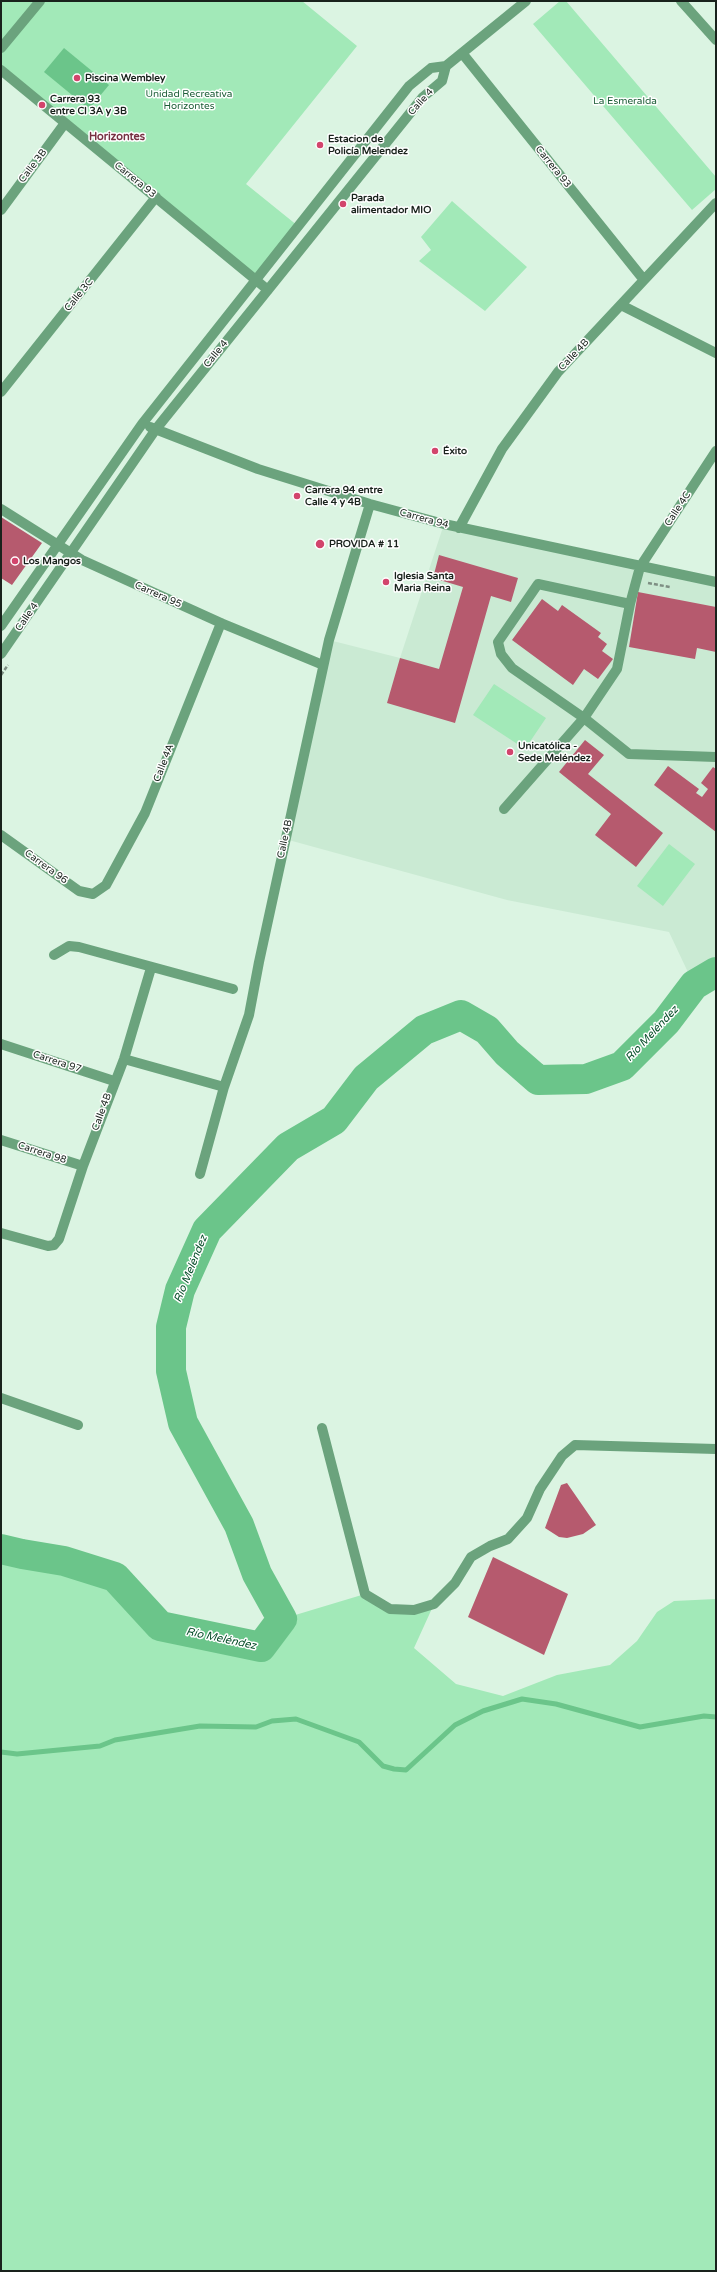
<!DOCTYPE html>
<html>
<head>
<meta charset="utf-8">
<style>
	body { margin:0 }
	#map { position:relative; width:717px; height:2272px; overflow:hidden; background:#dbf4e2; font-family:"Varela Round",sans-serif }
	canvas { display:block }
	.frame { position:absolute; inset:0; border:2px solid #19221c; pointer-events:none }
</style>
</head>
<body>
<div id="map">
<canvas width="717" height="2272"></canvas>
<div class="frame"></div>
</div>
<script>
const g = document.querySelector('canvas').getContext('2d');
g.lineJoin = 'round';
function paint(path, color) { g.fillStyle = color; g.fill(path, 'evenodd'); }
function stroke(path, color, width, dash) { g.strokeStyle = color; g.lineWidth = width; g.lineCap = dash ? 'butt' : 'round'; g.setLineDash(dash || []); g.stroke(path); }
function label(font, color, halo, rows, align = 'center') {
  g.font = font + ' "Varela Round",sans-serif'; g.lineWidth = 3; g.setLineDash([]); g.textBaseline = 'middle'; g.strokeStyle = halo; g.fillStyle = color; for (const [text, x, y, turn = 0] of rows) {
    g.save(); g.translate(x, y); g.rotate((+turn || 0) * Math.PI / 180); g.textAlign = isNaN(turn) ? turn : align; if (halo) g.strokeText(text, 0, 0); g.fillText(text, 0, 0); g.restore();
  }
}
paint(new Path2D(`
	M444,524L716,582V972L694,985L669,932L507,900L285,839L329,640L400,658Z`), '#caead3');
paint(new Path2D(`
	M1,1H302L357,46L246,184L298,226L256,280L1,70Z
	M560,1H566L716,177V189L692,210L533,24Z
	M452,201L527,267L485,311L419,261L431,250L421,237Z
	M494,684L546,718L525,749L473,715Z
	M669,844L695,864L663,906L637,886Z
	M1,1549L22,1554L64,1561L115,1577L160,1626L261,1647L282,1619L365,1594L390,1609L434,1604L414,1648L456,1684L503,1696L557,1675L610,1665L637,1641L657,1612L674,1601L716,1599V2271H1Z`), '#a2e9b8');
paint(new Path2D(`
	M64,48L109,85L89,109L44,72Z`), '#6bc58a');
stroke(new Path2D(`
	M1,1752L17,1754L100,1746L115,1740L200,1726L256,1727L272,1721L296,1719L359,1742L383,1766L394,1769L406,1770L455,1725L483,1711L522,1699L556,1704L640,1727L704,1716L716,1717`), '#6bc58a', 5);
stroke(new Path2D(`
	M1,1549L22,1554L64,1561L115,1577L160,1626L261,1647L282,1619L257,1574L239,1525L183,1423L171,1371V1327L180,1290L207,1230L288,1147L334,1120L366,1078L424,1030L461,1015L487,1030L507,1053L538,1080L586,1079L622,1066L666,1022L694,985L716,972`), '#6bc58a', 30);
paint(new Path2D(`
	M1,517L42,543L12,585L1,578Z
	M439,555L518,578L511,602L491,596L455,723L387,703L400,658L439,669L463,587L433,578Z
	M638,592L716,607V652L697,648L695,659L629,647Z
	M542,599L558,611L562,605L601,633L598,637L607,644L602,651L613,659L598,679L584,669L573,685L512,640Z
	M585,740L604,755L588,774L663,833L636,867L595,835L611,814L559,772Z
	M668,766L699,789L696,793L702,797L708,789L701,783L713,767L716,769V832L654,785Z
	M567,1483L596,1525L583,1534L567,1538L559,1537L545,1528L561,1485Z
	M493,1557L568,1594L544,1655L468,1617Z`), '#b65a6e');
stroke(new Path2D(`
	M648,583L670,587
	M1,675L8,665`), '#7e8f83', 2.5, [4, 2]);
stroke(new Path2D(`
	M681,1L716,40
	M1,48L40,1
	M462,53L644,280
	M1,70L268,290
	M1,210L65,123
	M621,305L716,353
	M1,392L156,197
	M150,427L258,469L370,504L444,524L716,582
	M1,509L82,560L221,623L323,665
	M459,528L502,449L558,372L716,203
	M630,604L538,584L498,642L501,654L512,668L584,718L629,754L716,757
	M1,626L142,424L409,86L431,68L446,66L526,1
	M1,654L156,429L423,97L442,81L446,66
	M504,809L584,718L617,669L630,604L640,567L716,451
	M1,835L79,891L93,894L106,885L145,813L221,623
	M54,955L69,946L79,947L233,989
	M1,1044L114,1081
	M124,1059L224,1087
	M1,1140L83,1166
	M200,1174L224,1087L249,1015L259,962L329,640L370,504
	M1,1233L48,1246L54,1245L59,1239L83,1166L124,1059L151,968
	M1,1398L78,1425
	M322,1428L365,1594L390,1609L414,1610L434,1604L455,1583L471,1557L490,1546L508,1539L527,1518L540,1489L562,1456L575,1445L716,1449`), '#6ba37d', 10);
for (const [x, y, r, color] of [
	[77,78,4,"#d2446c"],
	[42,105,4,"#d2446c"],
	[320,145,4,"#d2446c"],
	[343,204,4,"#d2446c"],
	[435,451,4,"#d2446c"],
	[297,496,4,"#d2446c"],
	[320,544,5,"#d2446c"],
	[15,561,4,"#d2446c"],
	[386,582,4,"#d2446c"],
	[510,752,4,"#d2446c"]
]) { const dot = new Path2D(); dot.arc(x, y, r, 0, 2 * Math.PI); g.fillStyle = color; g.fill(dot); stroke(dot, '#fff', 1.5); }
label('bold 10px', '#19221c', '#fff', [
	["Piscina Wembley",85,78],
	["Carrera 93",50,99],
	["entre Cl 3A y 3B",50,111],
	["Estacion de",328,139],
	["Policía Melendez",328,151],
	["Parada",351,198],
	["alimentador MIO",351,210],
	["Éxito",443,451],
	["Carrera 94 entre",305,490],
	["Calle 4 y 4B",305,502],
	["PROVIDA # 11",329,544],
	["Los Mangos",23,561],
	["Iglesia Santa",394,576],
	["Maria Reina",394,588],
	["Unicatólica -",518,746],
	["Sede Meléndez",518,758]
], 'left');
label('10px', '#1c5d37', '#fff', [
	["Unidad Recreativa",189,94],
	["Horizontes",189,106],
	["La Esmeralda",625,101]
]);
label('10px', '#19221c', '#fff', [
	["Calle 4",421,102,-48],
	["Calle 3B",33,166,-53],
	["Carrera 93",553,167,51],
	["Carrera 93",135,180,39],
	["Calle 3C",79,295,-51],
	["Calle 4",216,354,-51],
	["Calle 4B",574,355,-47],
	["Calle 4C",678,509,-57],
	["Carrera 94",424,519,15],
	["Carrera 95",158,595,24],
	["Calle 4",27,617,-55],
	["Calle 4A",164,763,-69],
	["Calle 4B",285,839,-78],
	["Carrera 96",46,867,36],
	["Carrera 97",57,1062,18],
	["Calle 4B",102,1112,-70],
	["Carrera 98",42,1153,18]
]);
label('bold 11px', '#763041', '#fff', [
	["Horizontes",117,137]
]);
label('italic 11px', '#084f2a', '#fff', [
	["Río Meléndez",652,1034,-47],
	["Río Meléndez",191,1269,-68],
	["Río Meléndez",221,1639,12]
]);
</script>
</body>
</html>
